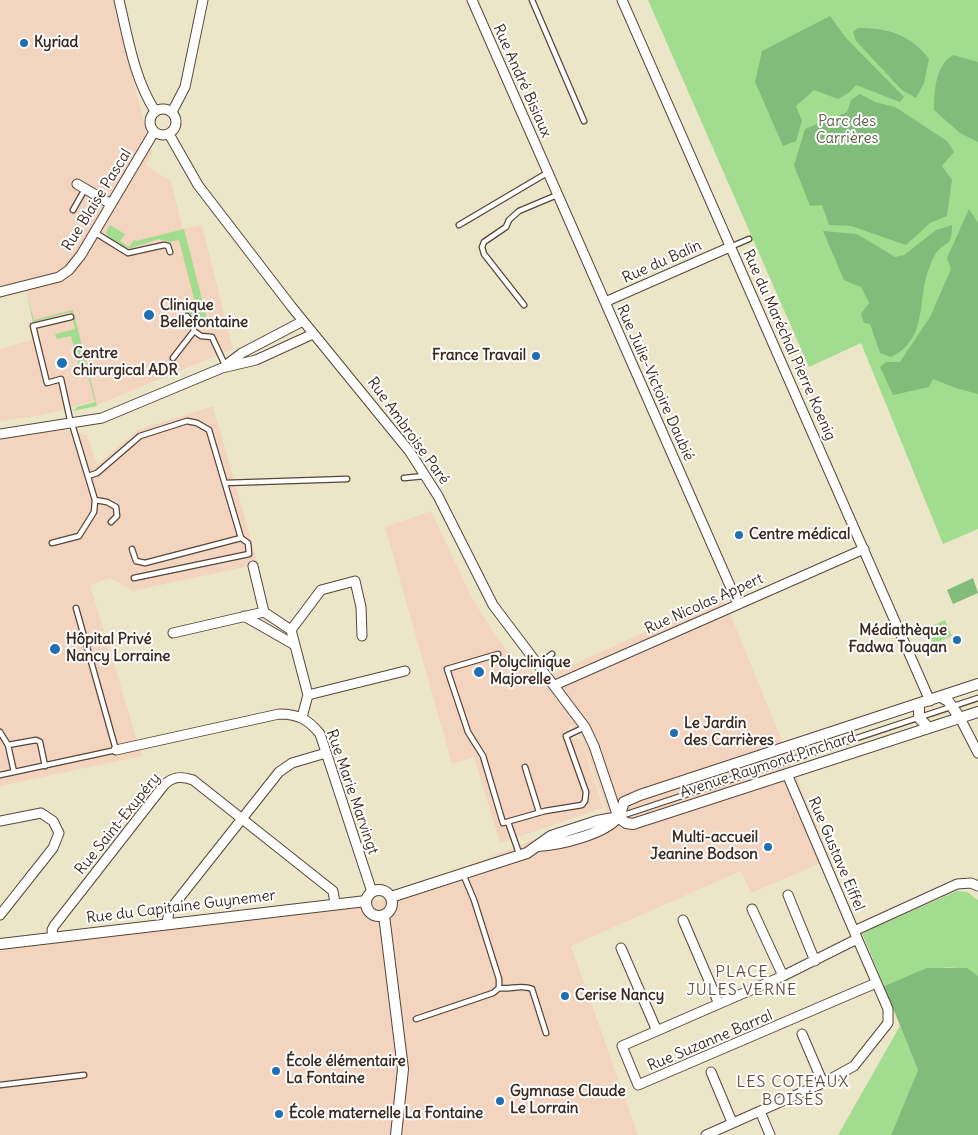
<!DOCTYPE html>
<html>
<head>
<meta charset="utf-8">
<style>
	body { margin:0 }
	canvas { display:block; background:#ece6c9 }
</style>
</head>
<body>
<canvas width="978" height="1135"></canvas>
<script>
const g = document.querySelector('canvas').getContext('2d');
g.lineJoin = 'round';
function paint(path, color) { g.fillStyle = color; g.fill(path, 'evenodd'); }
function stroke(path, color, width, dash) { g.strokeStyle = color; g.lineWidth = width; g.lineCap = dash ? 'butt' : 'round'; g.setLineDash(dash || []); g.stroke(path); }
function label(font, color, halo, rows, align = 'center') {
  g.font = font + ' Delius,sans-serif'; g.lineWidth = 4; g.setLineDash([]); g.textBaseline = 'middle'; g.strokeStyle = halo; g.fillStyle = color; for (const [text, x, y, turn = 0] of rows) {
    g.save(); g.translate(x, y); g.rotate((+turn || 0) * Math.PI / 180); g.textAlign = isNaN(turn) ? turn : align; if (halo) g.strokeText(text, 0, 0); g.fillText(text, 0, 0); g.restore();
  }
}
paint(new Path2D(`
	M0,0H113L152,154L146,166L171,181L183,229L202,225L233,349L97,405L95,401L43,415L0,421V349L32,340L28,322L34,320L27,291L0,298Z
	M213,406L258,564L133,591L110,578L90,585L142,756L0,786V438L63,430L87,435L97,465L138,430Z
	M431,511L472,598L497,638L520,665L526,664L538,679L536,681L543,690L538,681L723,596L830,859L751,893L741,871L571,946L638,1135H0V939L377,901L607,811L582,739L571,725L568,728L574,739H580L583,744L603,808L500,843L474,757L452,764L385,527Z`), '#f3d4bf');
paint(new Path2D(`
	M648,0H978V529L943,544L861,343L809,367Z
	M110,225L125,234L120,241L129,247L134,240L136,241L184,229L208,323L198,326L189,311L188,309L196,306L179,240L169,242L159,239L128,249L108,237L106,232Z
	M26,291L34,320L73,310L97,406L73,411L77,407L95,402L86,368L80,369L71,336L57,339L55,334L75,329L71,312L33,322Z
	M945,620L952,636L933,644L927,628Z
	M957,891L967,892L978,900V976C949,957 913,974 884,986L862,933Z
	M900,1026L918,1070L891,1135H838Z`), '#a2dc8f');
paint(new Path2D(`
	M830,16L846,38L904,97L900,102L856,85L850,92L838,99L814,90L796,106L802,121L796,141L783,146L755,82L762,51Z
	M858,28C888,28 910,34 929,59L924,83L916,98L902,90L856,41L853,32Z
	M953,55L978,62V142L960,133L934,110C934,92 935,66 953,55Z
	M860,94L875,102L895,107L947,141L954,152L942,166L952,180L947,216L930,223L906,245L851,226L829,225L822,205L810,206L794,165L805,129L847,112L851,100Z
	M969,209L978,223V394L956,388L933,379L929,387L893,395L880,367L886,362H900L930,317L951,269L947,258Z
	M952,225C952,248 946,240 936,253C933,258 930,266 928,271C917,303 928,339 891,357L880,353L870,324L864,323L861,314L869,303L861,287L844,280L823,231L857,234L895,257L904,255L936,230Z
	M973,578L978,593L953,604L947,590Z
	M927,968H967L978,976V1135H891L918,1070L884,986Z`), '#81bc7a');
const service = new Path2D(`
	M532,0L584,121
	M73,210L85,189
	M459,225L547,173
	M94,232L128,253L164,245L168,246L170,252
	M730,247L749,239
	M524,305L484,254L482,247L484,242L506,227L509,220L519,211L557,195
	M187,316L192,323L194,331L201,336L212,337L225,365
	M71,317L33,326L47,383L61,379L71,424
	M173,358L194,331
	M88,476L97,473L140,436L187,421L197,423L209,430L241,538L145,563L136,561L132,549
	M404,478L425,476
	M225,483L347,479
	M95,500L107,502L116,507L117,516L111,522
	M52,543L79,536L94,512L95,500L72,424
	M134,578L249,554L248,543L241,538
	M498,654L447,669L468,732L483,756L503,823L545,811L582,805L585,801L586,792L566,736L585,727
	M538,665L552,654
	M0,732L8,745L14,772
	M8,745L36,740L40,742L45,766
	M525,767L539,812
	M0,775L116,750L76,608
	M621,816L978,698
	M508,822L520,856
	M499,988C509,990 522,984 532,989L546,1033
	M416,1019L493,993L499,988V979L474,900L463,874
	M0,1085L84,1075`);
const minor = new Path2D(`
	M119,0C128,38 134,78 155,111
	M472,0L738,604
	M622,0L930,701
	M150 122a13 13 0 1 1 26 0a13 13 0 1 1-26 0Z
	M172,112L185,87L203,0
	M169,134L198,185L291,306L410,452L438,496L493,605L585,727L594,746L618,817
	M77,184L111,204
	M0,292L59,277L69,270L81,255L154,132
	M605,302L730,247
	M226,365L242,353L303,321
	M0,434L102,418L222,368L256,360L313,334
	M253,566L264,612
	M244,616L293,644
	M291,630L321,590L355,581L361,607L362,636
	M173,633L264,612L291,630L308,695L302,717
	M555,685L864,549
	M308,695L405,671
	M960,718L978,753
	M116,750L279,714C298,714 308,719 320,734L372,892
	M787,774L854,931L957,884L971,883L978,886
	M0,821L41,813L53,821L59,833L53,848L0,915
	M788,895L815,961
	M752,909L783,976
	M683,920L719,1004
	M167,924L169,911L279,772L292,763L326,753
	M53,937L52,930L54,926L164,785C173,776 182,776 193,780L333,891L335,903
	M857,939L783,976L622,1046L638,1085L876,983
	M621,948L657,1031
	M802,1034L823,1083
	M711,1072L732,1122
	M760,1111L770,1135
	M706,1135L823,1083L854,1066L888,1023V1009L854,931`);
const tertiary = new Path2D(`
	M941,697L948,701L960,718
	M919,705V718L929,728
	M618,817L626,823L633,824L978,712
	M538,846C559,845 605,834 618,817C621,814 622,807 624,802L640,795L978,684
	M366 903a13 13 0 1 1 26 0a13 13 0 1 1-26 0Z
	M391,897L527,853L551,836L597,821L614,818
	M384,915L403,1069L396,1135
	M0,944L366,901`);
stroke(service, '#564638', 7);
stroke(minor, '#564638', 11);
stroke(tertiary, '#564638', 12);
stroke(service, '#fff', 4.5);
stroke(minor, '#fff', 9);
stroke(tertiary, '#fff', 10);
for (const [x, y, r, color] of [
	[24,43,5,"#1f6fb2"],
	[149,315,6,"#1f6fb2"],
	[536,356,5,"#1f6fb2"],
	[62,363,6,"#1f6fb2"],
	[739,535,5,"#1f6fb2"],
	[957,640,5,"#1f6fb2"],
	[55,649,6,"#1f6fb2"],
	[479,672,6,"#1f6fb2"],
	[674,733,5,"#1f6fb2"],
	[768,847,5,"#1f6fb2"],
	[565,996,5,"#1f6fb2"],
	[276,1071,5,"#1f6fb2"],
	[500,1101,5,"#1f6fb2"],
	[279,1114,5,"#1f6fb2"]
]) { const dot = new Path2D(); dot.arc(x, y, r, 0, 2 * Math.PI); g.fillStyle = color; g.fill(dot); stroke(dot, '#fff', 2); }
label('bold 15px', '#3b2a1e', '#fff', [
	["Kyriad",34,43],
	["Clinique",160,306],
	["Bellefontaine",160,323],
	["Centre",73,354],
	["chirurgical ADR",73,371],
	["France Travail",526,356,"right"],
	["Centre médical",749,535],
	["Médiathèque",947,631,"right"],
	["Fadwa Touqan",947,648,"right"],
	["Hôpital Privé",66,640],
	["Nancy Lorraine",66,657],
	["Polyclinique",490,663],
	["Majorelle",490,680],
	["Le Jardin",684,724],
	["des Carrières",684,741],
	["Multi-accueil",758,838,"right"],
	["Jeanine Bodson",758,855,"right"],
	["Cerise Nancy",575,996],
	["École élémentaire",286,1062],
	["La Fontaine",286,1079],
	["Gymnase Claude",510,1092],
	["Le Lorrain",510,1109],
	["École maternelle La Fontaine",289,1114]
], 'left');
label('15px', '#3b2a1e', '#fff', [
	["Rue André Bisiaux",522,81,66],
	["Rue Blaise Pascal",97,200,-58],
	["Rue du Balin",662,262,-24],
	["Rue du Maréchal Pierre Koenig",789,345,66],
	["Rue Julie-Victoire Daubié",655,383,66],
	["Rue Ambroise Paré",408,431,54],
	["Rue Nicolas Appert",704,604,-24],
	["Avenue Raymond Pinchard",768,765,-18],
	["Rue Marie Marvingt",352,792,71],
	["Rue Saint-Exupéry",118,824,-51],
	["Rue Gustave Eiffel",836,854,67],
	["Rue du Capitaine Guynemer",181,907,-7],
	["Rue Suzanne Barral",710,1041,-23]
]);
label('15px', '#5a5f40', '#fff', [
	["Parc des",847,122],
	["Carrières",847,139]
]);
g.letterSpacing = '1px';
label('16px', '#6b5341', '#fff', [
	["PLACE",742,972],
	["JULES VERNE",742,990],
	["LES COTEAUX",793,1082],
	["BOISÉS",793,1100]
]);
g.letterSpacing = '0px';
</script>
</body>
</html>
